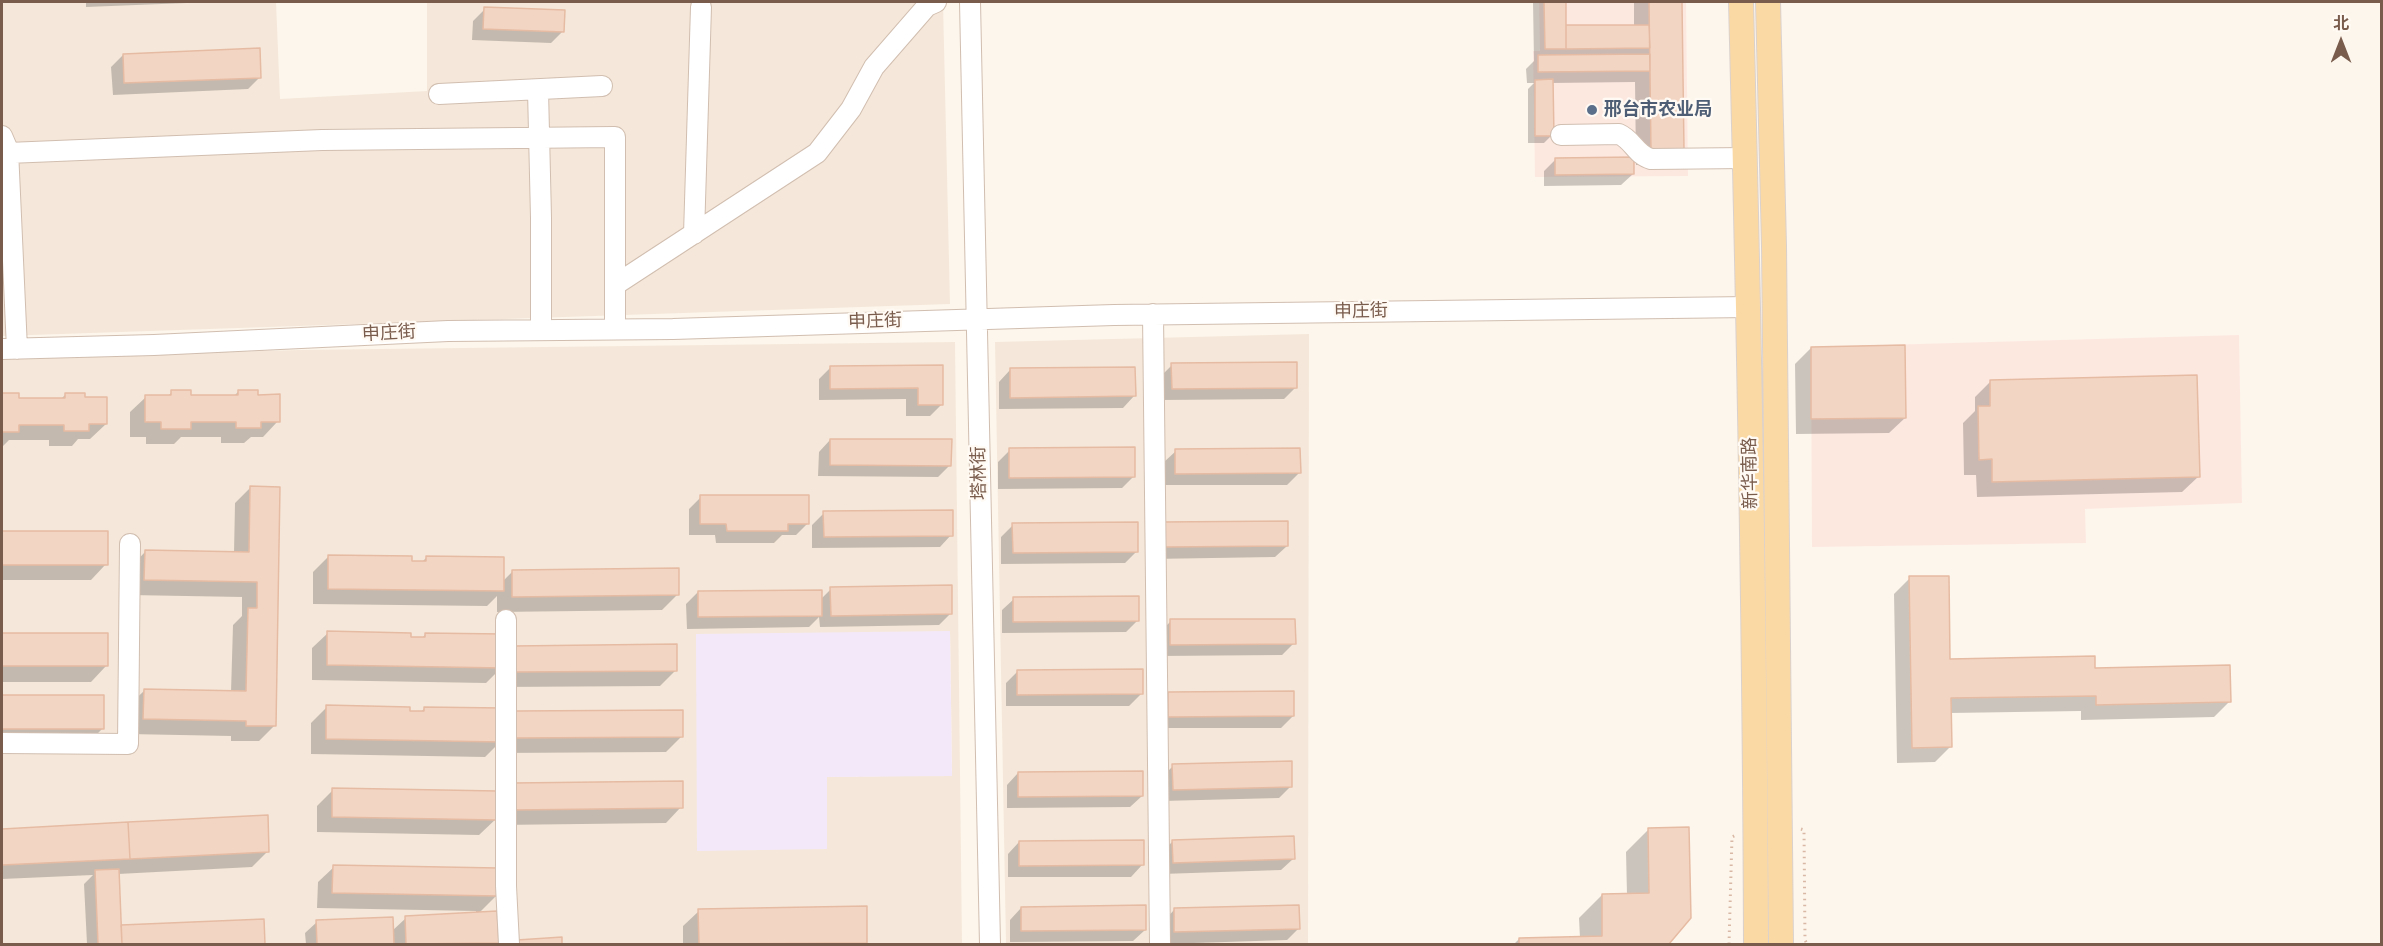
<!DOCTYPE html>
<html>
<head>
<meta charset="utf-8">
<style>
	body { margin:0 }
	#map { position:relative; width:2383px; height:946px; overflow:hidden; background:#fdf6ec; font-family:"Roboto Condensed","Noto Sans SC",sans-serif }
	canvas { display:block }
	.frame { position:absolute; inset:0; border:3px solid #7a5c4d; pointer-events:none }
	.north { position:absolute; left:2311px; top:12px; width:60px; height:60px; -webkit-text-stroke:4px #fffaf3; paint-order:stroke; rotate:0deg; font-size:16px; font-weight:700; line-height:24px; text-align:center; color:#7a5c4d }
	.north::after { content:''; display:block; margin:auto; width:21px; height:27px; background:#7a5c4d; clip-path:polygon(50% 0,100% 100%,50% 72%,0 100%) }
</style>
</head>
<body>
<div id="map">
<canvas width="2383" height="946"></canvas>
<div class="frame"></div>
<div class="north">北</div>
</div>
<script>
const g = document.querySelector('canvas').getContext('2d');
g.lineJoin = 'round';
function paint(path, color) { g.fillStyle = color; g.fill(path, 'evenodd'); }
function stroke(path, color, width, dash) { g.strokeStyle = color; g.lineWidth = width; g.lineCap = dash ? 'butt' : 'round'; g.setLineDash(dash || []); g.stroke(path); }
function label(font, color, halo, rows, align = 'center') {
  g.font = font + ' "Roboto Condensed","Noto Sans SC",sans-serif'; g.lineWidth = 4.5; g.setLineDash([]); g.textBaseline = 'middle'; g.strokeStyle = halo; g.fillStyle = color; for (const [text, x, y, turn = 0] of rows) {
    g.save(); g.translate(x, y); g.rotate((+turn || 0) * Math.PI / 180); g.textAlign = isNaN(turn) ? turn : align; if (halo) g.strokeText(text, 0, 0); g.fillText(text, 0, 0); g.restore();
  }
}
paint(new Path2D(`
	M2,2H276L280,99L427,91V2H943L950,304L2,336Z
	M1309,334L1308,944H1006L995,342Z
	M955,342L962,944H2V358L299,350ZM950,631L952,775L827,777Z`), '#f5e8da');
paint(new Path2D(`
	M1539,2H1686L1688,176L1535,177L1533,51H1540Z
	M2239,335L2242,503L2085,509L2086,543L1812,547L1811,347Z`), '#fde8e0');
paint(new Path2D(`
	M950,631L952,776L827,777V849L697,851L696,634Z`), '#f3e8fa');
paint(new Path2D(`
	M86,2H212L86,7Z
	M1533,2H1564L1565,27L1634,26V2H1681L1682,149L1666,165H1636L1635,82L1552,83V135L1544,143H1528V89L1534,83H1527L1526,69L1534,61Z
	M485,9L563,31L551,43L472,40L473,21Z
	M123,55L260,77L248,89L113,95L111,67Z
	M1556,159L1633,174L1621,185L1544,186V171Z
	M1811,348L1905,418L1889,433L1796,434L1795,364Z
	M1172,365L1296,387L1284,399L1161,400L1160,377Z
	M831,367H942V404L930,416H906V399L819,400V379Z
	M1010,370L1134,396L1123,408L999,409V382Z
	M1990,382L2198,477L2182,492L1977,497L1976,475H1964L1963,423L1975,411V397Z
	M172,392L190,397L234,396L238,392L278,421L263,437H251L244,443H221V437H181L174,444H146V437H130V412L146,397H167Z
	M2,394H18V399H61L66,394L84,399L106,424L90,439H78L72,446H49V440H9L2,447Z
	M830,440L950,465L938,477L818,476L819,452Z
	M1010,450L1134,476L1122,488L998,489V462Z
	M1176,451L1299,473L1287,485H1164V462Z
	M250,488L274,726L259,741H231V736L128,734V706L144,691L231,692L233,625L242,616V597L129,595L130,568L145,552L234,553L235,503Z
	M701,497L808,523L796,535H782L774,543H716L715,535H689V509Z
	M824,513L951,535L940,547L812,548V525Z
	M1013,525L1137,551L1125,563L1001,564V537Z
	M2,533H106V564L91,580H2Z
	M1151,535L1287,546L1275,557L1151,559Z
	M329,556L422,562L426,558L502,582L513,571L678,594L662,610L497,612V596L487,606L313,604V572Z
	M1910,578L1949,660L2093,669L2229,702L2214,717L2081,720V711L1950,713V747L1935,762L1897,763L1894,594Z
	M831,589L951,613L939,625L820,627L819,617L809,627L687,629L686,604L698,592L821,599Z
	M1014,599L1138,620L1126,632L1002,633V610Z
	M1171,621L1294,643L1282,655L1159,656V633Z
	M328,633L421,639L426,634L501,659L676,670L660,686L498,687V671L486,683L312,680V648Z
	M2,635H106V666L91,682H2Z
	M1018,671L1141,694L1129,706H1006V683Z
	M1169,694L1293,716L1281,728H1157V705Z
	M2,696L102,697V729L87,744H2Z
	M327,707L420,713L425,708L682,736L666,752L498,753V744L485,757L311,754V723Z
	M1173,766L1291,786L1279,798L1162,801L1161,778Z
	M1018,773L1142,796L1130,807L1007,808V785Z
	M333,790L681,807L666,823L498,825V817L479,835L317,832V806Z
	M266,817L268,851L252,867L118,874L120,927L263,921L264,944H87L84,884L93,875L2,879V830Z
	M1648,830L1690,917L1667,944H1514L1519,939L1580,938L1579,918L1602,895H1627L1626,852Z
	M1173,841L1293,859L1281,870L1162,874L1161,853Z
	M1019,842L1142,865L1131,877H1008V854Z
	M334,867L496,896L478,914L497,942L495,944H306L305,933L317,922L392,931L406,918L476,914V911L317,908L318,882Z
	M1021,908L1145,930L1133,941L1010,942V920Z
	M1174,910L1299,928L1287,940L1163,944V922Z
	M699,911L866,942L863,944H683V926Z
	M560,939L561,944H515L518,941Z`), '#0003');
const building = new Path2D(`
	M1544,2H1566V49H1545Z
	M1649,2H1682L1684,150H1651Z
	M484,7L565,10L564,32L483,29Z
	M1566,25H1649L1650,48L1566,49Z
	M260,48L261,78L124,83L123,54Z
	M1650,54V71L1538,72V55Z
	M1553,79L1554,136H1535V80Z
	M1634,157V174L1555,175V158Z
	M1905,345L1906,418L1811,419V347Z
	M1297,362V388L1172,389L1171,363Z
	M943,365V405H918V388L830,389V366Z
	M1135,367L1136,396L1010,398V368Z
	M2197,375L2200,477L1992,482V459L1979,460L1978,406H1990V380Z
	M171,390H191V395H238V390H258V395L280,394V422H261V428H236V422H191V429H161V422H145V395H171Z
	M2,393H19V398H65V393H85V397H107V424H89V431H64V425H19V432H2Z
	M830,439H952L951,466L830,465Z
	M1135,447V477L1009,478V448Z
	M1300,448L1301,473L1175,474V449Z
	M250,486L280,487L276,726H246V721L143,719L144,689L246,691L248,608H257V582L144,580L145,550L249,552Z
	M700,495H809V524H788V531H727L726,524H700Z
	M953,510V536L824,537L823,511Z
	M1288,521V546L1163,547L1162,522Z
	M1138,522V552L1013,553L1012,523Z
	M2,531H108V565H2Z
	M328,555L412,556V561H426V556L504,557V591L328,589Z
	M679,568V595L512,597V570Z
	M1909,576H1949L1950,659L2095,656V668L2230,665L2231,702L2096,705V696L1951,698L1952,747L1912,748Z
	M952,585V614L831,616L830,587Z
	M822,590V616L698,617V591Z
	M1139,596V621L1013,622V597Z
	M1170,619H1295L1296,644L1170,645Z
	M327,631L411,633V637H425V633L503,634V668L327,665Z
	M2,633H108V666H2Z
	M677,644V671L513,672V646Z
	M1143,669V694L1017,695V670Z
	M1294,691V716L1168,717V692Z
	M2,695H104V729H2Z
	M326,705L410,707V711H424V707L502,708V742L326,739Z
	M683,710V737L513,738V711Z
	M1292,761V787L1173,790L1172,764Z
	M1143,771V796L1018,797V772Z
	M683,781V808L513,810V783Z
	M332,788L497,791V820L332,817Z
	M268,815L269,852L130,859L128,822Z
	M128,822L130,859L2,865V829Z
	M1689,827L1691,918L1669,944H1519V938L1602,936V894L1649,893L1648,828Z
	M1294,836L1295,859L1173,863L1172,840Z
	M1144,840V865L1019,866V841Z
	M333,865L498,868V896L332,893Z
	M119,869L122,944H98L95,870Z
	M1146,905V930L1021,931V907Z
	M1299,905L1300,929L1174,932V908Z
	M867,906V943L699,944L698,909Z
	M497,911L499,943L406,944L405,916Z
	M393,917L394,944H317L316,920Z
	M264,919L265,944H122L121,925Z
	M562,937V944H518L517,940Z`);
paint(building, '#f3d5c3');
stroke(building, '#e6bba3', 1.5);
const minor = new Path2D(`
	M970,2L990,944
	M538,90L541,218V330
	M439,94L602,86
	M1561,135L1619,134C1633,140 1636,155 1651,159L1745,158
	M2,136L8,150L17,349
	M8,153L322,140L615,137V329
	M694,234L701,7
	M615,285L817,153L851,109L874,67L927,6L936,2
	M1153,314L1160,944
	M2,349L154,345L448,331L673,329L1114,315L1749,307
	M506,620V886L509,944
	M2,743L128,744L130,544`);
const major = new Path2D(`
	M1741,2C1749,316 1755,630 1756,944
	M1768,2L1774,246L1781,944`);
stroke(minor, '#d1beb0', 22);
stroke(major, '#dad1cd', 26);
stroke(new Path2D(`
	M1801,829L1804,830L1805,940L1807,944
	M1729,944L1732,837L1736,835`), '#d9b8a5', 3, [1.5, 4.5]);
stroke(minor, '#fff', 20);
stroke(major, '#fbd9a5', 24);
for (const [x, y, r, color] of [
	[1592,110,6,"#5c6f8a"]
]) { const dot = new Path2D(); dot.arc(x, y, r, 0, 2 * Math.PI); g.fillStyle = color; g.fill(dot); stroke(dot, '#fffaf3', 2); }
label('bold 18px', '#4e5e75', '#fffaf3', [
	["邢台市农业局",1604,110]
], 'left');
label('18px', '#7a5c4d', '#fffaf3', [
	["申庄街",1361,312,-1],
	["申庄街",875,322,-2],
	["申庄街",389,334,-3],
	["塔林街",980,473,-91],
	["新华南路",1751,473,-91]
]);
</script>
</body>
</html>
